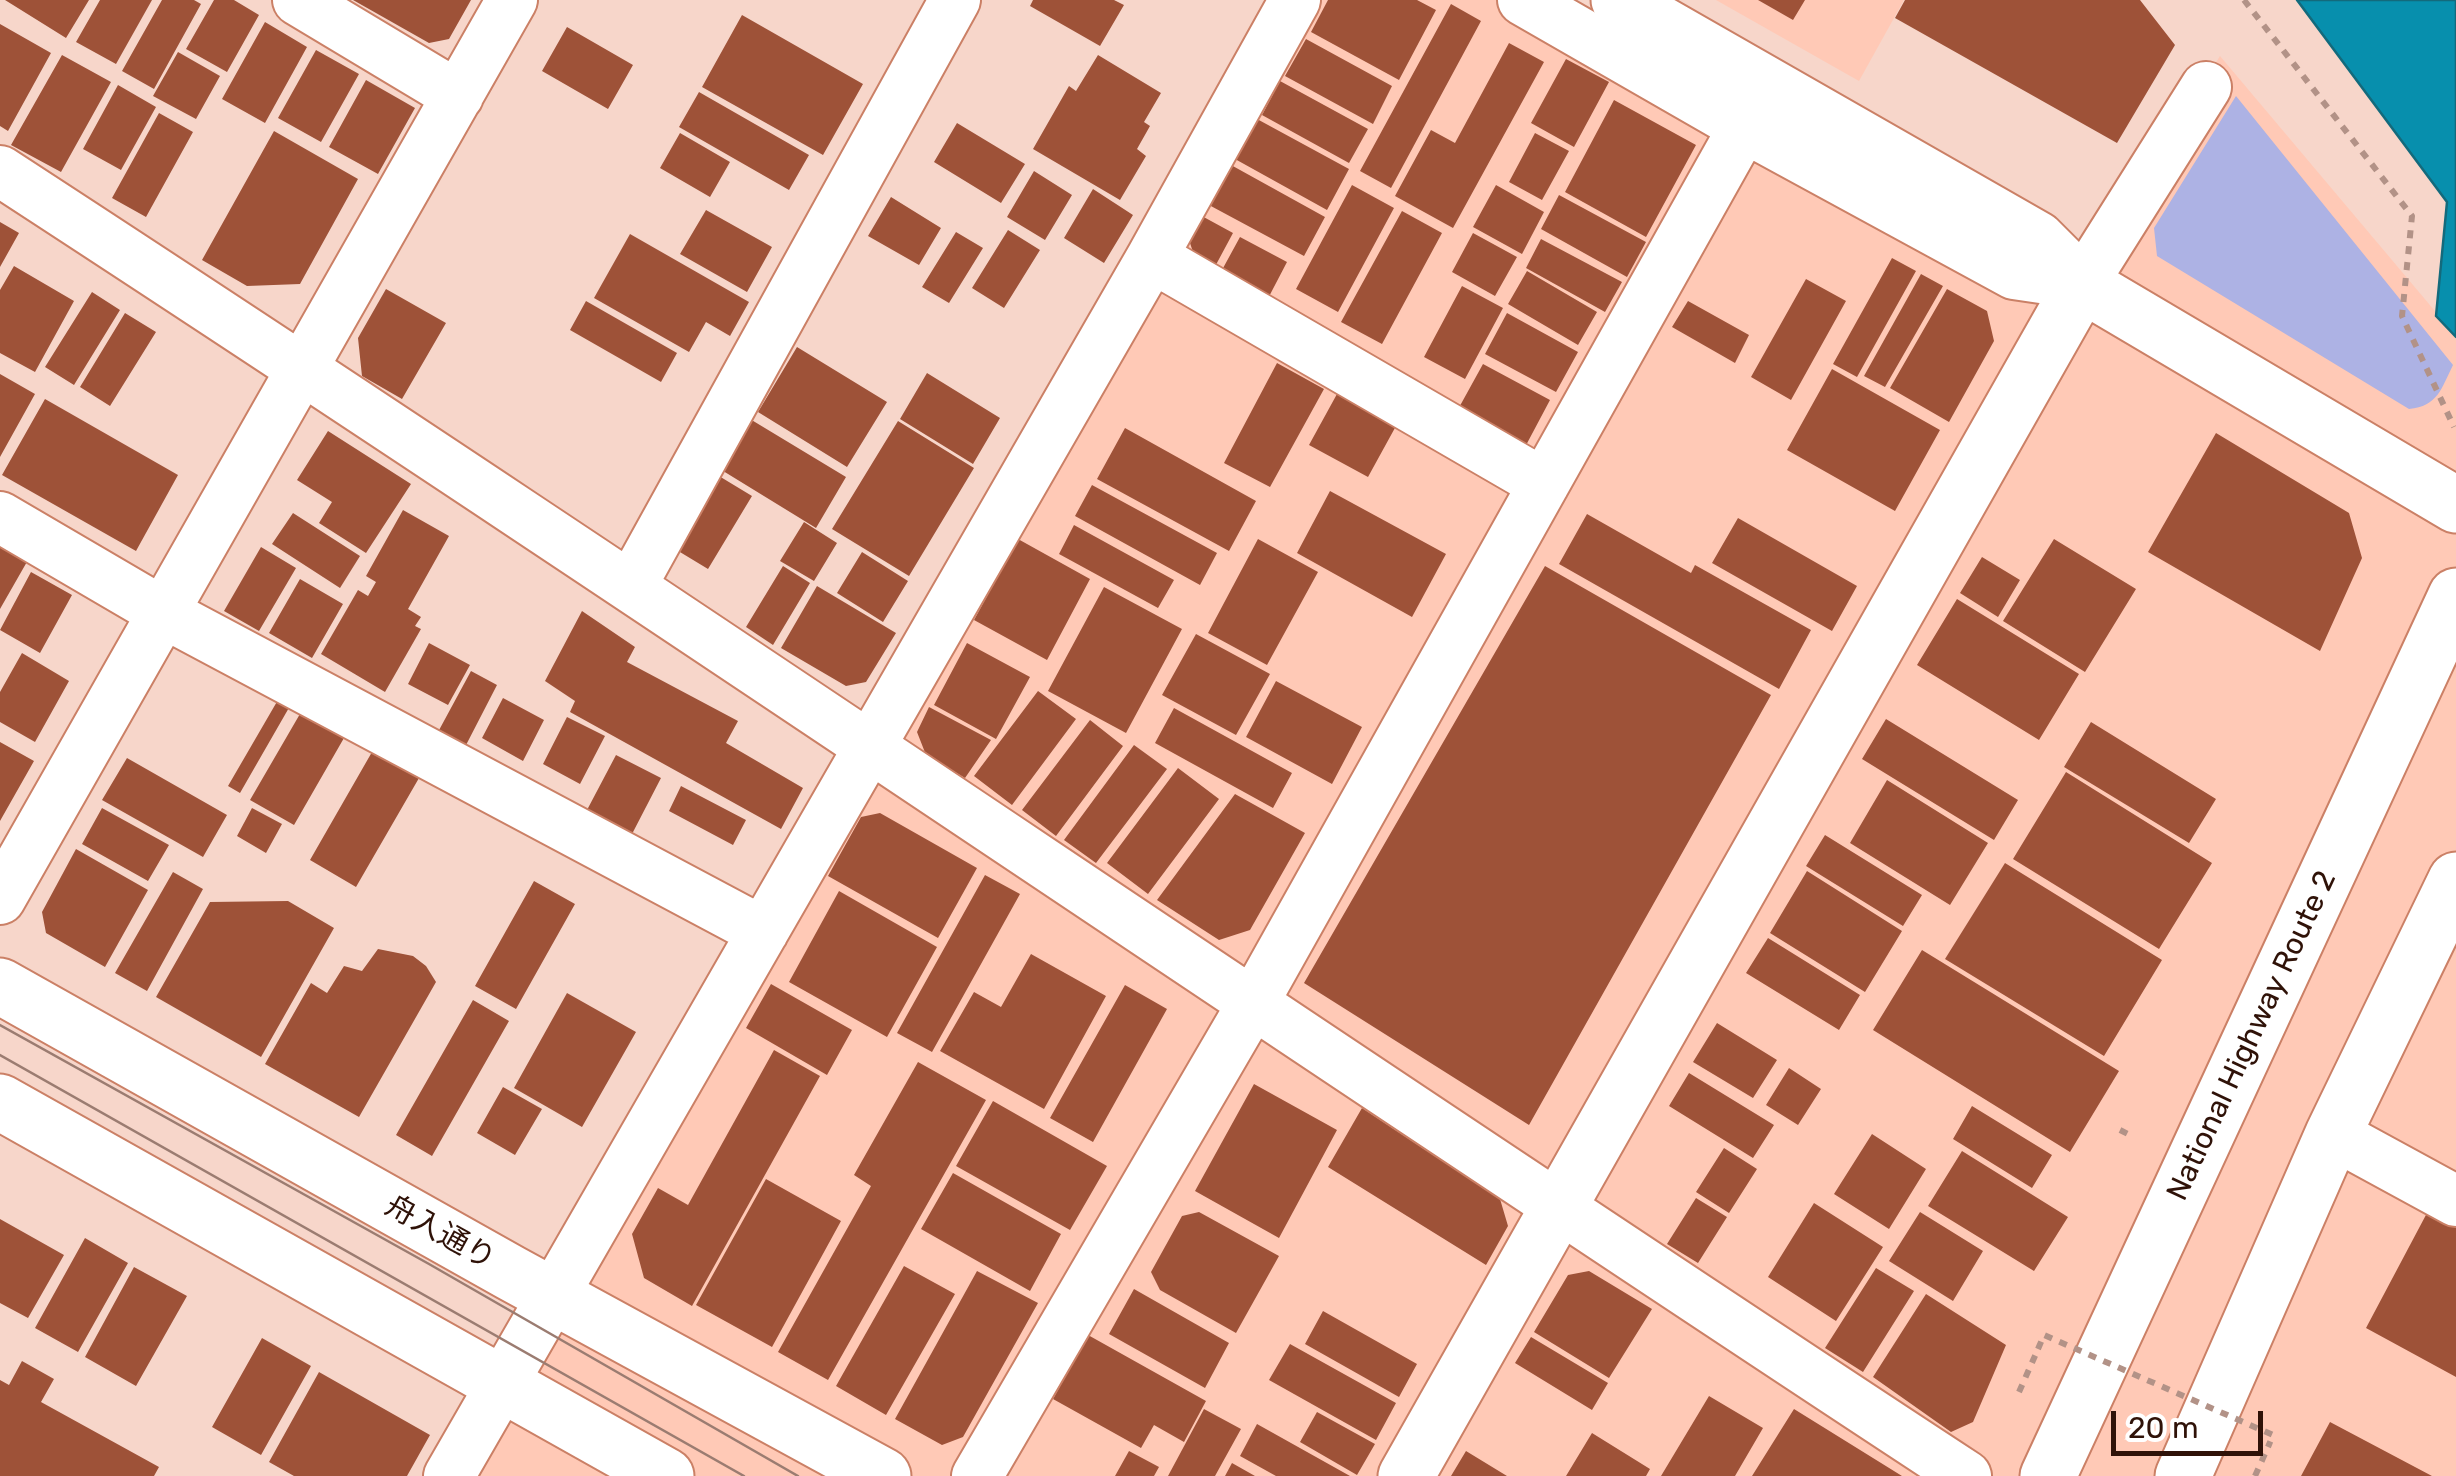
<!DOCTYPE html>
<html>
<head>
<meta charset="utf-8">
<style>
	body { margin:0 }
	#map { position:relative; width:2456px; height:1476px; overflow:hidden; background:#f7d6ca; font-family:Rubik,sans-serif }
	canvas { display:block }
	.scale { position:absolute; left:2111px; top:1411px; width:152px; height:45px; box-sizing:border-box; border:5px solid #2f1208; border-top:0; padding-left:12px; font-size:30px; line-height:35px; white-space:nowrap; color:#2f1208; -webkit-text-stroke:8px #fff; paint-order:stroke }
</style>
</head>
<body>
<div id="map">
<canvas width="2456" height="1476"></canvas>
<div class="scale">20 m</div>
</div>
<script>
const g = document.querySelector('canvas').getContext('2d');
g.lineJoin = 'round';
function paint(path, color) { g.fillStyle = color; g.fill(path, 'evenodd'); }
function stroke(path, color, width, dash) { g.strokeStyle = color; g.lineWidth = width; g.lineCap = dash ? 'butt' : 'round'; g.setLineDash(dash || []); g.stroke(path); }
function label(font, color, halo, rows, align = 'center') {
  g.font = font + ' Rubik,"Noto Sans JP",sans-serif'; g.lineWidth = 8; g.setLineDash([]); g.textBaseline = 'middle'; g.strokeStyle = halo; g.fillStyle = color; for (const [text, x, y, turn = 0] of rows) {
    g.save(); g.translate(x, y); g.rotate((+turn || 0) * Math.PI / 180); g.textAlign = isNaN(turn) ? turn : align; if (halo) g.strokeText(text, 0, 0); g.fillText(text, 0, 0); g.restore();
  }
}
paint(new Path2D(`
	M1292,0H1575L2071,297L2220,56L2456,336V1476H476Z
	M1716,0H1904L1859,81Z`), '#ffc9b6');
paint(new Path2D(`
	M2236,96L2453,365C2441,389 2438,406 2409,409L2157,256L2154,228Z`), '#adb2e4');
const water = new Path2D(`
	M2297,0H2456V337L2436,316L2447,202Z`);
paint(water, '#078fad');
stroke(water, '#136a7c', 2.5);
paint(new Path2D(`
	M5,0H89L66,38Z
	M100,0H152L116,64L76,42Z
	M162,0H194L201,4L154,89L122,71Z
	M214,0H234L259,15L227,72L186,49Z
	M353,0H471L449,39L429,43Z
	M1033,0H1114L1124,5L1100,46L1030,6Z
	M1328,0H1417L1436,10L1399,80L1311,32Z
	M1758,0H1805L1793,20Z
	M1905,0H2140L2175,45L2117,143L1895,18Z
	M1451,4L1481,21L1391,188L1360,171Z
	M742,15L863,84L823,155L702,87Z
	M265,22L307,47L265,123L222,99Z
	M0,24L51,53L8,131L0,126Z
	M567,27L633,65L608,109L542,71Z
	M1306,39L1392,86L1373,124L1285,76Z
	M1509,43L1544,62L1453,228L1395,196L1431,130L1455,143Z
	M316,50L359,74L321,142L278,118Z
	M178,52L220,76L196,119L153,96Z
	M62,55L111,82L61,172L11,145Z
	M1098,55L1161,93L1144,122L1150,126L1137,149L1146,156L1120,200L1033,149L1069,86L1076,91Z
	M1566,59L1609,82L1574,147L1531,123Z
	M366,80L415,108L378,174L329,147Z
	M1280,81L1368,129L1349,163L1262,115Z
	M118,85L156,107L121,170L83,149Z
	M699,92L809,155L789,190L679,127Z
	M1614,100L1696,145L1646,237L1565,192Z
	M159,113L193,132L146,217L112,198Z
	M1257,119L1349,169L1327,210L1235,159Z
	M957,123L1025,164L1001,203L934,162Z
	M274,131L358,179L300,284L247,286L202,260Z
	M680,133L730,162L710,197L660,168Z
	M1535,133L1569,151L1542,200L1509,182Z
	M1231,165L1325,217L1304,256L1209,205Z
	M1034,171L1072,195L1045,240L1007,217Z
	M1352,185L1394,208L1338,312L1296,289Z
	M1496,185L1544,212L1522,254L1473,227Z
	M1093,189L1133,215L1104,263L1064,238Z
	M1559,195L1646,242L1627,277L1541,229Z
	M891,197L941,228L919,265L868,236Z
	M706,210L772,247L747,292L680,254Z
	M1402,211L1442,233L1382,344L1341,322Z
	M1200,215L1233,233L1211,274L1198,267L1188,237Z
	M0,222L19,233L0,267Z
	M1008,230L1040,250L1004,308L972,288Z
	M956,232L983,248L949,303L922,287Z
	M1473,233L1517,257L1495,296L1452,272Z
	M630,234L749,302L730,336L706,322L689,352L594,298Z
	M1240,237L1287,262L1263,308L1216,281Z
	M1541,239L1622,282L1605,312L1526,268Z
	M1892,258L1916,271L1857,377L1833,364Z
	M14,266L74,301L35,372L0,353V290Z
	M1527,271L1597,312L1578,345L1508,304Z
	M1921,274L1943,286L1885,387L1864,376Z
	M1806,279L1846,301L1791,400L1751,377Z
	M1462,286L1503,308L1465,379L1424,357Z
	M386,289L446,323L402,399L362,376L358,338Z
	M1947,289L1987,311L1994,341L1949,422L1890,388Z
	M92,292L120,310L74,385L45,367Z
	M586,301L677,353L661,382L570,330Z
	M1688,301L1749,335L1735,363L1672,327Z
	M125,313L156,332L110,406L80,387Z
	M1507,313L1578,352L1556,392L1485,354Z
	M797,347L887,402L847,467L758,412Z
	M1277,363L1324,389L1270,487L1224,463Z
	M1483,364L1550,400L1524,449L1456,413Z
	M1832,369L1940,430L1895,511L1787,450Z
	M927,373L1000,418L973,464L900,419Z
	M0,374L35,394L0,457Z
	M1337,394L1396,426L1368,477L1309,445Z
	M45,399L178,475L136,551L2,475Z
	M745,416L846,477L816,528L715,466Z
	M898,421L974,468L909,576L832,529Z
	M1125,428L1256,501L1229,551L1097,479Z
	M328,431L411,484L366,553L319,523L332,502L297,480Z
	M2216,433L2349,513L2362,558L2320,651L2148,552Z
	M714,473L752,496L708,569L670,546Z
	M1092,485L1217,553L1200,585L1075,516Z
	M1330,491L1446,554L1412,617L1297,553Z
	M403,510L449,536L408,609L421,617L415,626L421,629L385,692L321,654L358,590L368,596L376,582L366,576Z
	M293,513L360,556L340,588L272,544Z
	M1587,514L1691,573L1695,565L1811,630L1779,689L1559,564Z
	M1738,518L1857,586L1832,631L1712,563Z
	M804,522L837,543L814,581L780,561Z
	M1074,525L1174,580L1158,608L1059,554Z
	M1018,539L1090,579L1047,660L974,620Z
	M1258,539L1318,572L1267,665L1208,633Z
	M2054,539L2136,589L2085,672L2003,621Z
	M0,544L28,560L0,609Z
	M261,547L296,568L259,631L224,611Z
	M862,552L908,581L883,622L837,593Z
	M1982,557L2020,580L1998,617L1960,593Z
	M783,566L810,583L773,645L746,627Z
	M1545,566L1771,695L1529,1125L1304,983Z
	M31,572L72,595L40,653L0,630Z
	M300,579L343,604L312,658L269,633Z
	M817,586L896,633L866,682L846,686L781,648Z
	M1104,587L1182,629L1126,733L1048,691Z
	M1957,599L2079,674L2039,740L1917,665Z
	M582,611L635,647L627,662L738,721L726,743L803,788L781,829L570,712L575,701L545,681Z
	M1196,634L1270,674L1236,735L1162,695Z
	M429,643L470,665L448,705L408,684Z
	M967,643L1030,677L996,739L934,705Z
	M22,653L69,681L35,742L0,722V692Z
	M471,671L497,685L465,747L438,732Z
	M1276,681L1362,727L1332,784L1246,737Z
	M1038,691L1076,719L1012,805L974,776Z
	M282,693L294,699L240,793L228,786Z
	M503,698L544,720L523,761L482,738Z
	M304,707L348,731L294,825L250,800Z
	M929,707L991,740L965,778L926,755L917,732Z
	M1174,708L1292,773L1273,808L1155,743Z
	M567,717L605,736L580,784L543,764Z
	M1886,719L2018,800L1994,840L1862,759Z
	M1090,720L1123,746L1056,836L1022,810Z
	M2091,722L2216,799L2189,843L2064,767Z
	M0,742L34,761L0,821Z
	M1134,745L1167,769L1096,863L1064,840Z
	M372,752L419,778L356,887L310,860Z
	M616,755L661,778L632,834L587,810Z
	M127,758L227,815L203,857L102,800Z
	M1178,768L1219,799L1148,894L1107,863Z
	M2066,772L2212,863L2159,949L2013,859Z
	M1887,780L1988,843L1950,905L1850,843Z
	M681,786L746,820L733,845L669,811Z
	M1235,794L1305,833L1250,930L1219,940L1157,900Z
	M102,808L169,845L148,881L82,844Z
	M252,808L282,824L266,853L237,836Z
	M880,813L977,868L938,938L828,876L861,817Z
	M1825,835L1922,895L1903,926L1806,866Z
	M76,849L148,890L105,967L46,933L42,912Z
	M2005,863L2162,960L2104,1056L1945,959Z
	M1807,871L1902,931L1865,992L1770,933Z
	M173,872L203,889L147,991L115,973Z
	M985,875L1020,894L932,1052L897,1033Z
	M534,881L575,904L516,1009L475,986Z
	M839,891L937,947L887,1037L789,982Z
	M288,901L334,928L261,1057L156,997L210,902Z
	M1768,938L1860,995L1839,1030L1746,973Z
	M378,949L413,956L426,966L436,982L359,1117L265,1064L311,983L327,993L344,966L362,971Z
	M1922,950L2119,1071L2070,1152L1873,1030Z
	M1031,954L1106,996L1044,1109L940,1051L974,992L1001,1007Z
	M771,984L852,1030L827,1075L746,1028Z
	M1125,985L1167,1009L1093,1142L1050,1118Z
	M567,993L636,1032L582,1127L514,1088Z
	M473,1000L509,1021L432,1156L396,1135Z
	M1717,1023L1777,1060L1753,1098L1693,1062Z
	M774,1050L820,1076L692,1306L644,1278L632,1234L658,1188L688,1205Z
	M918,1062L986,1100L828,1380L778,1352L871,1186L854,1175Z
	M1789,1068L1821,1089L1798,1125L1766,1105Z
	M1689,1073L1774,1125L1753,1158L1669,1106Z
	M1254,1084L1337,1130L1279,1238L1195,1191Z
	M503,1087L542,1109L515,1155L477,1133Z
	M993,1101L1107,1166L1070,1230L956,1166Z
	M1972,1106L2052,1155L2032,1188L1953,1139Z
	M1362,1108L1500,1199L1508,1226L1486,1265L1328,1167Z
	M1872,1134L1926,1169L1889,1229L1834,1194Z
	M1724,1148L1757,1169L1729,1213L1696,1192Z
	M1962,1151L2068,1217L2034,1271L1928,1206Z
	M953,1173L1061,1234L1030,1291L921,1229Z
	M766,1179L841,1221L772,1347L696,1305Z
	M1696,1198L1727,1217L1698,1263L1667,1244Z
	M1814,1203L1883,1247L1836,1321L1768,1277Z
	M1199,1212L1279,1256L1236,1333L1160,1290L1151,1272L1182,1216Z
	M1920,1212L1983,1251L1953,1301L1889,1261Z
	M2427,1213L2456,1228V1377L2366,1328Z
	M0,1219L64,1255L28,1318L0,1303Z
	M85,1238L128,1263L78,1352L35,1328Z
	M904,1266L955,1294L886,1415L836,1386Z
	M134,1267L187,1296L136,1386L85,1357Z
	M1876,1268L1914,1291L1863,1372L1825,1348Z
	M977,1271L1038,1303L963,1437L942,1445L895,1419Z
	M1589,1271L1652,1309L1609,1378L1534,1332L1568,1275Z
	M1134,1289L1229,1343L1205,1388L1109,1334Z
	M1926,1294L2006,1345L1973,1422L1951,1432L1873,1377Z
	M1323,1311L1417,1364L1399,1397L1305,1344Z
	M1088,1335L1206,1401L1184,1442L1154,1425L1141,1448L1053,1399Z
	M1531,1337L1608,1383L1592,1410L1515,1363Z
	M262,1338L311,1366L261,1455L212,1427Z
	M1290,1344L1396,1403L1376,1440L1269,1380Z
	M22,1361L54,1379L41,1402L159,1467L154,1476H0V1380L9,1385Z
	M319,1372L430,1435L407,1476H294L269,1462Z
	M1709,1396L1763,1428L1735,1476H1661Z
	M1204,1409L1241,1429L1215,1476H1168Z
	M1794,1409L1902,1476H1752Z
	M1317,1412L1375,1444L1357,1475L1300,1442Z
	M2330,1422L2432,1476H2301Z
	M1257,1424L1350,1476H1276L1240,1456Z
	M1592,1433L1650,1469L1646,1476H1566Z
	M1129,1451L1159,1467L1154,1476H1115Z
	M1466,1451L1507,1476H1451Z
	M1232,1463L1255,1476H1225Z`), '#9e5238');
const minor = new Path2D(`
	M298,0L458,96
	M1523,0L1744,127L2014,274L2082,284L2206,87
	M0,171C659,600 1308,1045 1966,1476
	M1152,257L1544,484
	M0,517L164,613L763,932
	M631,586L955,0
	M0,899L512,0
	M2333,1134L2456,1201
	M449,1476L1152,257L1295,0
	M977,1476L1253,1003L1744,127`);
const tertiary = new Path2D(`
	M1619,0L2037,239L2082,284L2456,505
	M0,986L511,1273L883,1476
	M0,1102L666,1476
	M1406,1476L2082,284`);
const trunk = new Path2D(`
	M2048,1476L2456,596
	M2183,1476L2333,1134L2456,880`);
stroke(minor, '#cb8066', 54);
stroke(tertiary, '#cb8066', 59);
stroke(trunk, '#cb8066', 59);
stroke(new Path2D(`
	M2244,0L2412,216L2402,316L2454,427
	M2120,1130L2132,1136
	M2019,1392L2038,1349
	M2255,1476L2268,1447`), '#b29287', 6, [8, 8]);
stroke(minor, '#fff', 50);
stroke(tertiary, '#fff', 55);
stroke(trunk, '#fff', 55);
stroke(new Path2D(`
	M0,1025L429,1264L798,1476
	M0,1055L744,1476`), '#9b7c71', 2.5);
stroke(new Path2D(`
	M2038,1349L2044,1335L2273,1435L2268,1447`), '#b29287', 6, [8, 8]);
label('30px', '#2f1208', '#fff', [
	["National Highway Route 2",2252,1036,-65],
	["舟入通り",440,1233,29]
]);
</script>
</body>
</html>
